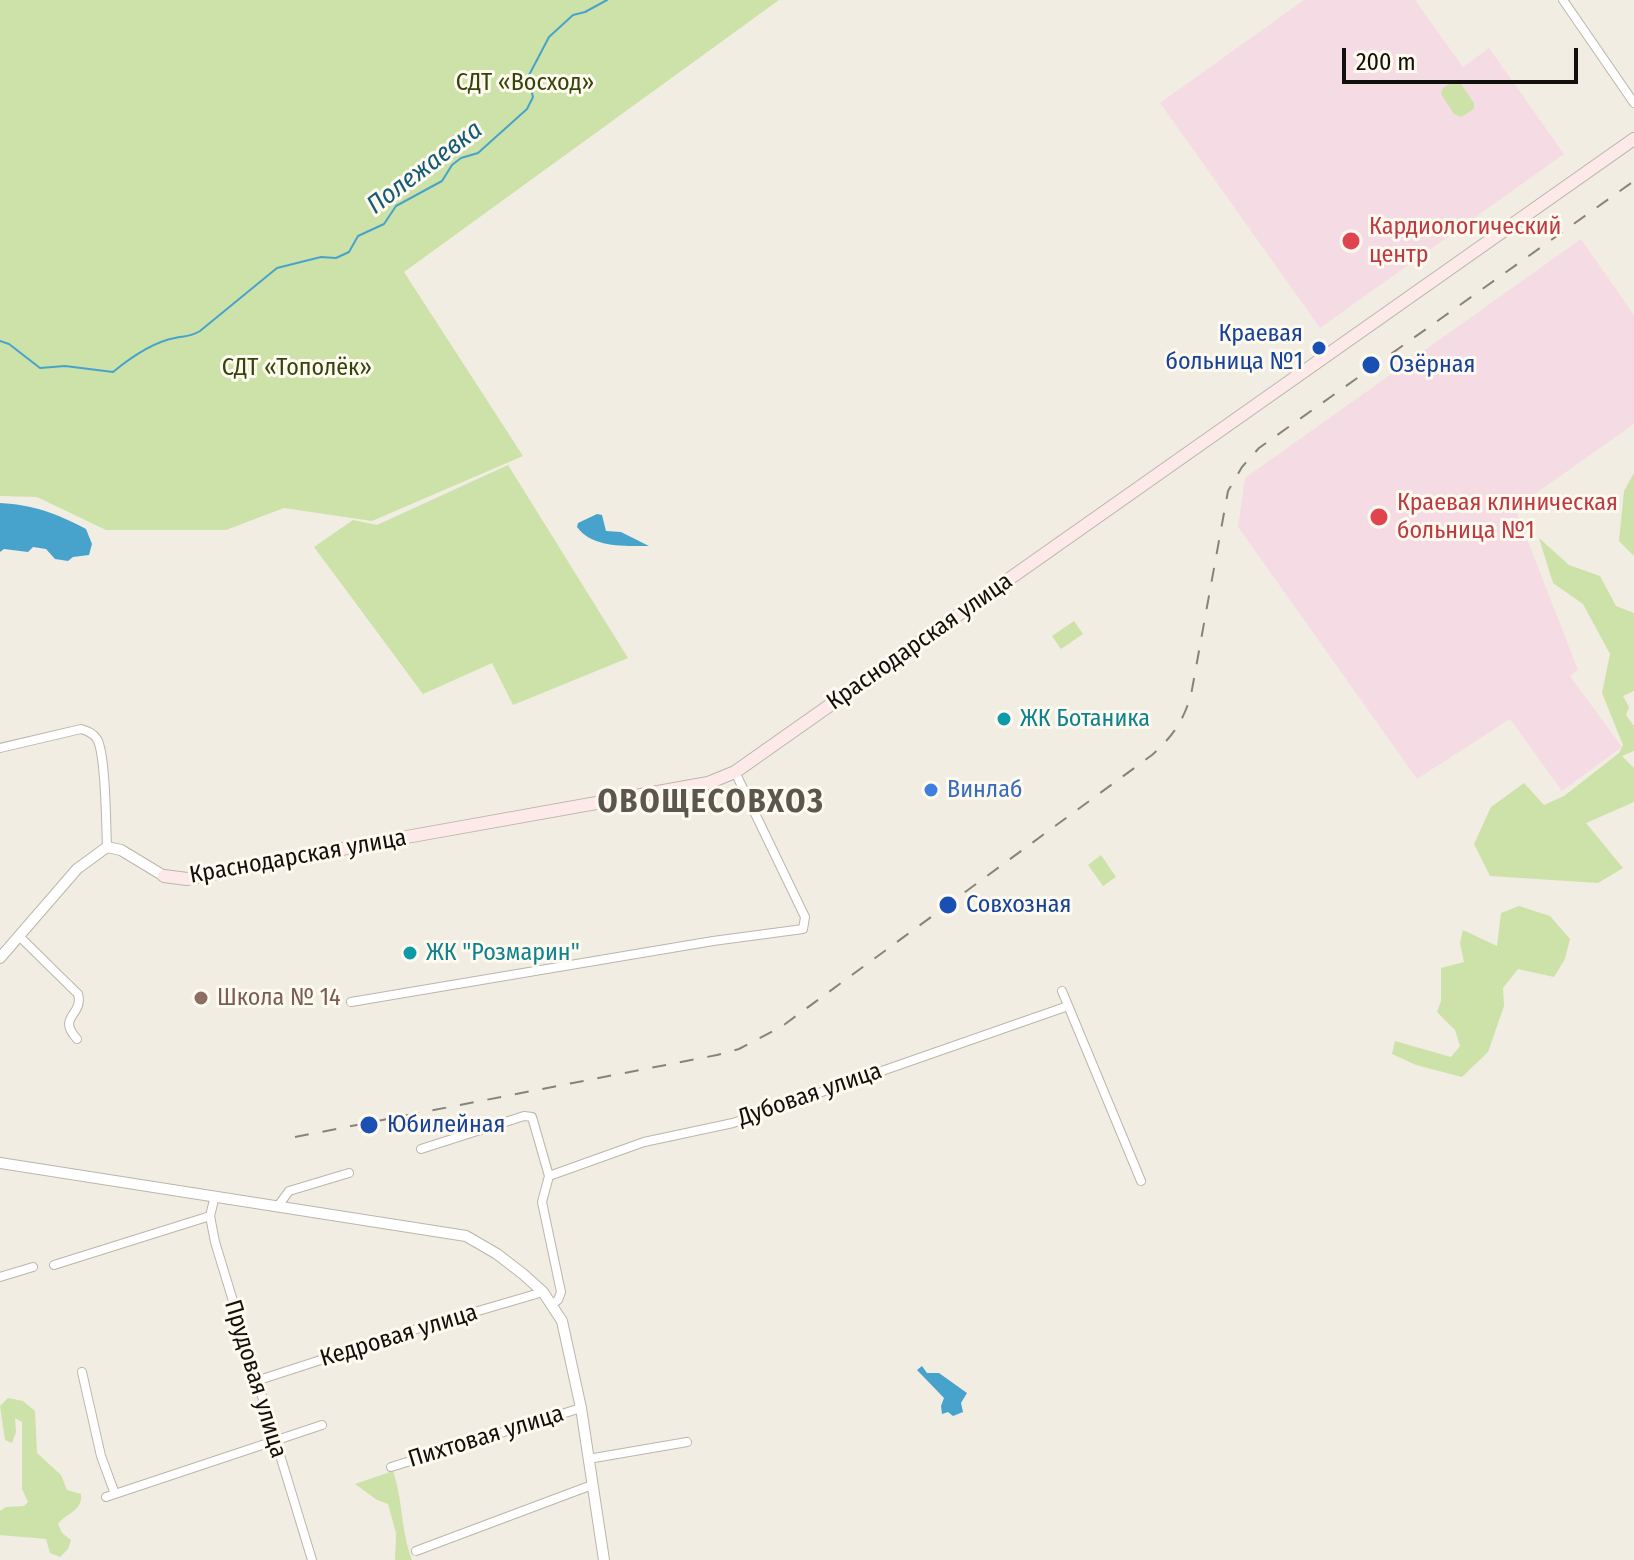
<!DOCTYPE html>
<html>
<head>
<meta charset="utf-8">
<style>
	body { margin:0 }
	#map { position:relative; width:1634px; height:1560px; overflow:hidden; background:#f1ede2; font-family:"Fira Sans Condensed",sans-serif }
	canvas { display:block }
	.scale { position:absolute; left:1342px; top:48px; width:236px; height:36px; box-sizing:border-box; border:4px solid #12100c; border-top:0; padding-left:10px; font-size:24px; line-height:28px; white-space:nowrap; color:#12100c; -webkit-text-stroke:6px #fffaef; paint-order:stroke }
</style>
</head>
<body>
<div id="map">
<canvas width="1634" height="1560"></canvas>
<div class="scale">200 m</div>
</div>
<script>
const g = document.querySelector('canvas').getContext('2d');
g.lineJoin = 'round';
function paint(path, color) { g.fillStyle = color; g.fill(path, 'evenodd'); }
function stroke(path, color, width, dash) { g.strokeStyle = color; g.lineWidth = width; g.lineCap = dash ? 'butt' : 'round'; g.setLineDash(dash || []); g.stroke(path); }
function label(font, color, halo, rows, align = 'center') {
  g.font = font + ' "Fira Sans Condensed",sans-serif'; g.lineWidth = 6; g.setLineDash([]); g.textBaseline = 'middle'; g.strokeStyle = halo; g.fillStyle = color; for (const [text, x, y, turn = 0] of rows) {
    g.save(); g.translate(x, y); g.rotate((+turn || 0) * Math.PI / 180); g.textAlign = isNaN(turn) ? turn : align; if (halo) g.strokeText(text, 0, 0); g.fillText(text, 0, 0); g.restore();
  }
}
paint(new Path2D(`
	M1304,0H1415L1463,67L1489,48L1564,154L1320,328L1160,103Z
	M1581,239L1634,315V424L1515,508L1578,670L1570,676L1622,747L1562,791L1510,719L1417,779L1238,527L1245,478Z`), '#f5dce4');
paint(new Path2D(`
	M0,0H779L404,272L523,456L372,521L284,508L226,530H106L37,497L0,496Z
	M1452,82L1461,84L1474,103V109L1461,117L1454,114L1441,94L1443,88Z
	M508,465L628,658L513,705L492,663L423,694L314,547L353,520L377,525Z
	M1634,473V556L1619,541L1624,491Z
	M1539,538L1569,565L1600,576L1616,606L1634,613V691L1623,696L1629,707L1626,715L1634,726V751L1622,756L1634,768V802L1586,823L1623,868L1598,883L1490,876L1474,844L1491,807L1524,783L1544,805L1564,796L1619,753L1623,745L1602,693L1610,654L1583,604L1553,583Z
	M1074,621L1083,634L1061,649L1052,636Z
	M1101,855L1116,877L1103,886L1088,865Z
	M1519,906L1550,916L1570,939L1565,959L1554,977L1518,969L1503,988L1504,1006L1488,1052L1462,1077L1416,1065L1392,1054L1395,1041L1451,1057L1460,1046L1455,1030L1437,1012L1441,1001V968L1464,962L1460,943L1463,930L1497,946L1501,913Z
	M8,1398L23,1401L35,1411L37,1453L61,1475L67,1490L81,1494C83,1511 66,1513 58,1524L62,1533L71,1540L68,1549L60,1557L50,1553L46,1539L0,1535V1511L6,1507L24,1506L28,1502L22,1489V1422L15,1418L16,1432L12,1443L5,1440L0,1406Z
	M393,1471C403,1500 401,1532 412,1560H395L396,1533L388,1504L377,1500L355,1484Z`), '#cce2a8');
paint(new Path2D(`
	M0,503C35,505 55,513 86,529L92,544L89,555L73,557L68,561L55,559L46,549L33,547L28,552L4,549L0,552Z
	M597,514L602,515L606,531L621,532L649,546C625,546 592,548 577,527L578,523Z
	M922,1366L927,1373H939L967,1393L961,1403L963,1412L953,1416L948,1412L942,1414L941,1406L944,1398L917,1370Z`), '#47a3cc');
stroke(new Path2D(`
	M0,341L9,344L40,368L65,366L113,372C130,358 153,342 175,338C185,336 190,337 200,331L277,268L321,257L336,258L349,252L358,236L384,224L396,206L442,181L452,165L461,158L478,153L527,109L533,97L528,77L549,37L573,15L585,12L607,0`), '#47a3cc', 2);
const minor = new Path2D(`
	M1563,0L1634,103
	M0,748L81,729C88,731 93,733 97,739C106,754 106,826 107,847
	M20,937L78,994C84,1016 56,1016 77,1039
	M1062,991L1141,1181
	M351,1002L713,941L803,929L805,917L735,772
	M421,1149L524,1116L532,1117L549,1176L542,1202L561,1292L558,1300L552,1304
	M549,1176L644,1142L733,1123L1068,1006
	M215,1196L210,1216L215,1242L312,1560
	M278,1206L289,1191L349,1173
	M54,1265L210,1216
	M0,1277L33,1267
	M82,1372L101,1456L115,1494
	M256,1381L413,1330L543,1292
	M588,1459L687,1442
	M391,1467L581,1408
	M106,1497L322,1425
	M416,1551L592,1485`);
const tertiary = new Path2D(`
	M0,958L77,869L107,847L121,850L164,876
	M0,1163L466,1236L497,1254L523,1274L543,1292L562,1321L581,1408L604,1560`);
const secondary = new Path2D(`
	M164,876L187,879L373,843L708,783L735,772L1634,139`);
stroke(minor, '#bab6ac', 10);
stroke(tertiary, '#bab6ac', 12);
stroke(secondary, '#bab6ac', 14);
stroke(minor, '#fff', 8);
stroke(tertiary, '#fff', 10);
stroke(secondary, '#fee9e9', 12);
stroke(new Path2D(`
	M295,1137L717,1055L739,1049L781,1027L1152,755C1172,737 1183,722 1191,695L1228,491L1242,467L1259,448L1634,181`), '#86837b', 2, [14, 14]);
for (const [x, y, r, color] of [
	[1351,241,10,"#e0444e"],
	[1319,348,8,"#1a4fb4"],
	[1371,365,10,"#1a4fb4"],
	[1379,517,10,"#e0444e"],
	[1004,719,8,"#0f9aa8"],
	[931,790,8,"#3f7fe0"],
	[948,905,10,"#1a4fb4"],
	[410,953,8,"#0f9aa8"],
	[201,998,8,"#8d6e63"],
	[369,1125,10,"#1a4fb4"]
]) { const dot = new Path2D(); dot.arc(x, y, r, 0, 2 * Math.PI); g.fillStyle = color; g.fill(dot); stroke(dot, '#fffaef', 3); }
label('24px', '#34440b', '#fffaef', [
	["СДТ «Восход»",525,83],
	["СДТ «Тополёк»",297,368]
]);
label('24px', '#be3a42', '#fffaef', [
	["Кардиологический",1369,227],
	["центр",1369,255],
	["Краевая клиническая",1397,503],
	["больница №1",1397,531]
], 'left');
label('24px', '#164399', '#fffaef', [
	["Краевая",1303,334,"right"],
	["больница №1",1303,362,"right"],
	["Озёрная",1389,365],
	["Совхозная",966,905],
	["Юбилейная",387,1125]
], 'left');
label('24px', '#12100c', '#fffaef', [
	["Краснодарская улица",920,642,-35],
	["Краснодарская улица",298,857,-10],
	["Дубовая улица",810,1095,-19],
	["Кедровая улица",399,1336,-17],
	["Прудовая улица",255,1379,73],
	["Пихтовая улица",486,1437,-17]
]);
label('24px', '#0d838f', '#fffaef', [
	["ЖК Ботаника",1020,719],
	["ЖК \"Розмарин\"",426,953]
], 'left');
label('24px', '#366cbe', '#fffaef', [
	["Винлаб",947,790]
], 'left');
label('24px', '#785e54', '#fffaef', [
	["Школа № 14",217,998]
], 'left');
label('italic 26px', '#135b78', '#fffaef', [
	["Полежаевка",425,168,-37]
]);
g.letterSpacing = '2px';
label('bold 32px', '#5b574e', '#fffaef', [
	["ОВОЩЕСОВХОЗ",711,803]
]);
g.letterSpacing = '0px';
</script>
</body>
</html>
